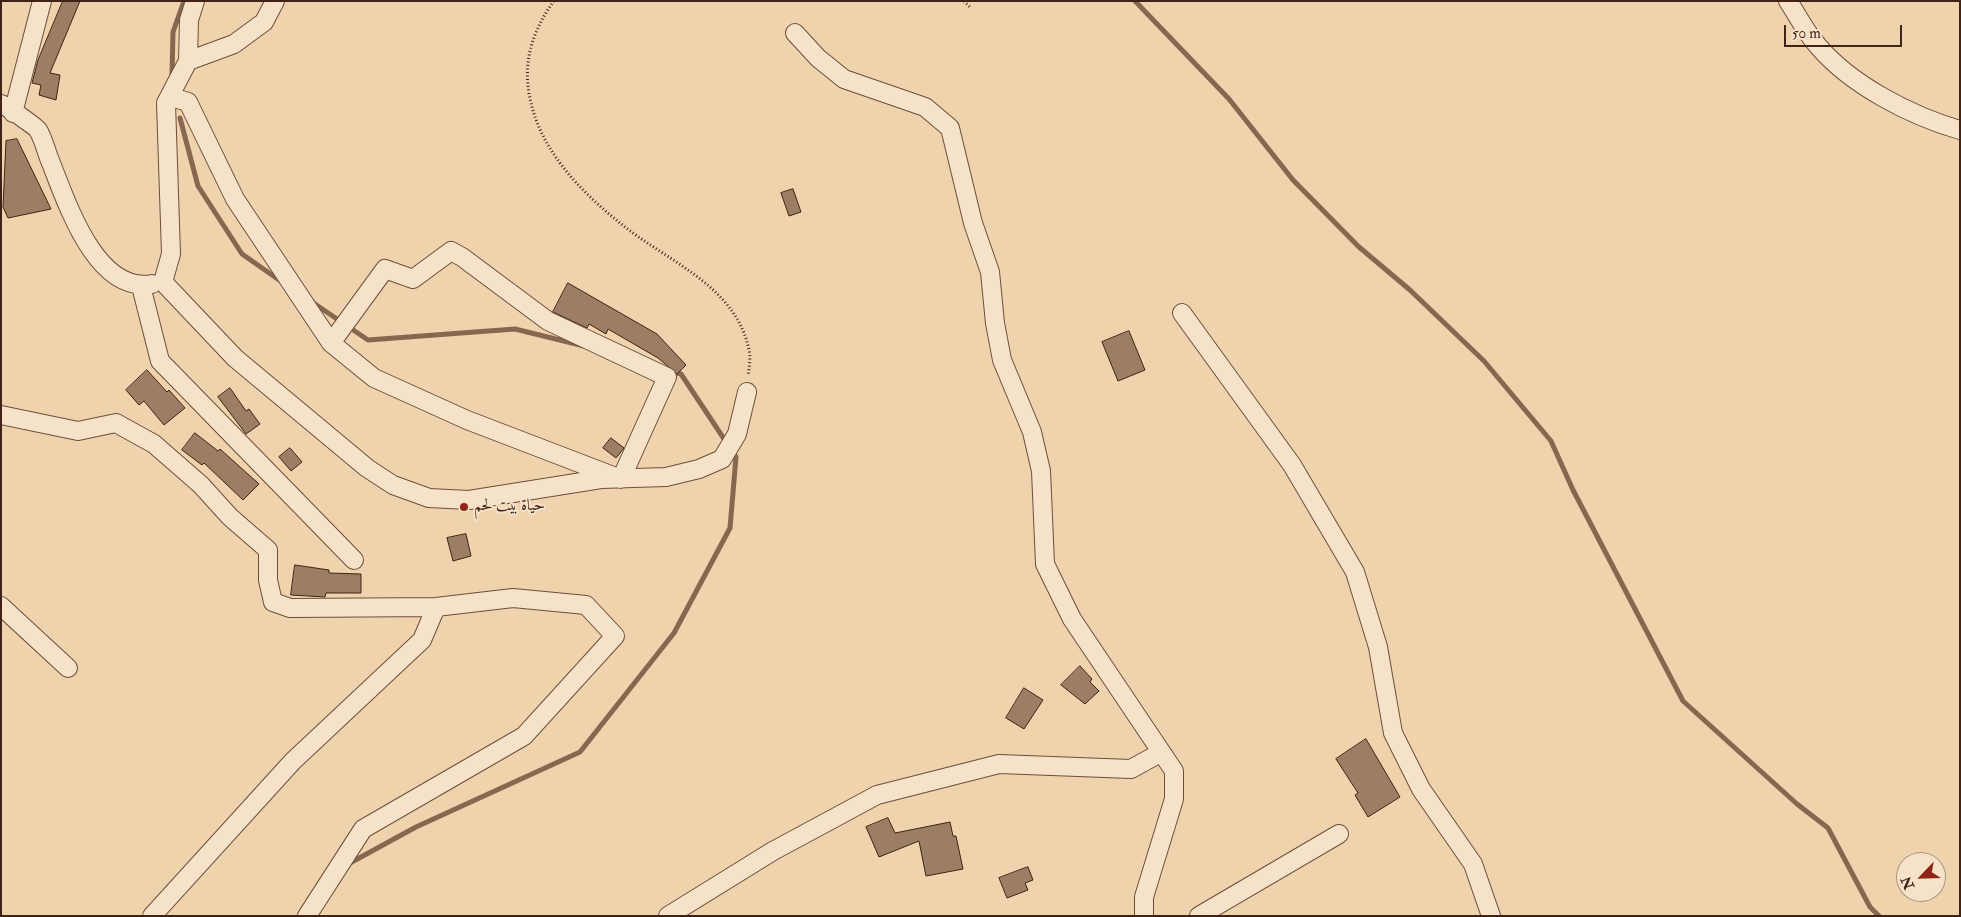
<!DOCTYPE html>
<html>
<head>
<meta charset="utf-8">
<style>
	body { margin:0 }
	#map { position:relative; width:1961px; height:917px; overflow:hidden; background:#efd3ac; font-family:"IM FELL Double Pica",serif }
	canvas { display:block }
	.frame { position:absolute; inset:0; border:2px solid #402216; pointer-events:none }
	.north { position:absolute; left:1896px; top:852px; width:50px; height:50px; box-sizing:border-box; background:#f5e2c9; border:1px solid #ad9581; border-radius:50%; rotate:246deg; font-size:14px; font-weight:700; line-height:20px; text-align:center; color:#402216 }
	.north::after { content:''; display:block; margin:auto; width:18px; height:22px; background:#8f2418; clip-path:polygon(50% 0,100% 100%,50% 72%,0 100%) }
	.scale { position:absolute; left:1784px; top:25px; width:118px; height:22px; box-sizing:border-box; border:2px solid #402216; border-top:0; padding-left:6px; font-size:15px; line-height:18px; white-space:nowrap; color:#402216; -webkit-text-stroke:4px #f5e2c9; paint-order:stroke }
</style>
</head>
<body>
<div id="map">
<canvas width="1961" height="917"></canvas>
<div class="frame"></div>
<div class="north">N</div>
<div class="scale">50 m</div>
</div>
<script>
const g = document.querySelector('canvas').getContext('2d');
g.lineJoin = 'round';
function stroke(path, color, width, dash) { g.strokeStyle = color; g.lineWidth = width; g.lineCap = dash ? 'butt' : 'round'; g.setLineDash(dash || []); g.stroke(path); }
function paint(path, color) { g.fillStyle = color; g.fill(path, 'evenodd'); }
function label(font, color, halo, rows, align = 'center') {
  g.font = font + ' "IM FELL Double Pica",Amiri,serif'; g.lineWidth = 4; g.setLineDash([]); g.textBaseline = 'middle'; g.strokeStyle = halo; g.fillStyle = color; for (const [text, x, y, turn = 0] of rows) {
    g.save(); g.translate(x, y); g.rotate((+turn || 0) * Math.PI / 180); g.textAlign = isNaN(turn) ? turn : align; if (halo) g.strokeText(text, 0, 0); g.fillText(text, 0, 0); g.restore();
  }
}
stroke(new Path2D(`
	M1135,1L1229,99L1293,180L1359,247L1410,290L1484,361L1551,441L1573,490L1683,701L1797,804L1828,828L1870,907L1879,916
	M172,75L173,32L184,1
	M180,118L198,186L242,254L282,282
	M312,302L368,340L515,329L584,346
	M350,863L416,827L580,752L674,633L730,528L736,457L681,374L672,372`), '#866851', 5);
const building = new Path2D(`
	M63,1H80L50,73L60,75L56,100L39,95L41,85L32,83L38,60Z
	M17,139L51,209L8,218L3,207L6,141Z
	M793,189L801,212L789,216L781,193Z
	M568,283L657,334L686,365L677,374L658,358L608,329L606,334L589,324L587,328L553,312Z
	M1129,331L1145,370L1118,381L1102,342Z
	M147,370L167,392L169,390L185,408L164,425L144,401L139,405L126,390Z
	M230,388L246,411L249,409L260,424L246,434L218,397Z
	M195,433L218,451L220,449L259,484L243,500L204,463L202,465L182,450Z
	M611,438L624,448L616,458L603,448Z
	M290,448L302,462L291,471L279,457Z
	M466,534L471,556L453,561L447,538Z
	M295,565L329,570V573L361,574V593H326L325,597L291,595Z
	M1080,666L1092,679L1090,682L1099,691L1085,704L1061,685Z
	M1024,688L1043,700L1024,729L1006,718Z
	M1366,739L1400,797L1368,817L1355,795L1358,793L1336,759Z
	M888,818L895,833L950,822L953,836H956L963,869L926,876L919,841L879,857L866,827Z
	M1028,867L1033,880L1025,883L1028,890L1007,898L999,878Z`);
paint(building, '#9b7e64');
stroke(building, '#402216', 1);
const street = new Path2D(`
	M1788,1C1798,16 1806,33 1818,46C1851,85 1911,116 1960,130
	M795,33L818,58L844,79L925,107L950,128L973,223L990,272L995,323L1002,360L1032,432L1041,471L1045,564L1072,619L1174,771V799L1144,897V916
	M188,61L189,20L195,1
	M171,97L188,102L235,199L331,343L374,378L467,420L621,479L667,377L548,321L462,257L451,251L413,279L385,269L331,343
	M1,104C5,105 36,127 38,130C43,138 46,150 49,158C66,200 95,294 152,284
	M13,113L42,1
	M163,282L235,358L367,468L393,485L429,498L469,500L601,479L666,477L699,469L722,459L737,434L747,392
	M163,282L171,254L166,103L188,61L234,44L264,22L275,1
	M141,286L160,361L354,560
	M1182,313L1292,465L1355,572L1378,647L1393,733L1421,789L1473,864L1491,916
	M1,415L78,431L116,423L154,444L201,485L230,517L268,550V580L273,602L290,608L436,607L513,598L586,605L615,636L524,736L363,829L307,916
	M1,606L68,668
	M152,916L293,761L422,640L436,607
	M668,916L773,851L877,795L999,764L1131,769L1160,753
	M1199,916L1339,834`);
stroke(street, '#6c4e3c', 20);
stroke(new Path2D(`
	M554,1C534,28 523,59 529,93C538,148 578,189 620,223C666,261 736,285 749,350C751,358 749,368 748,376
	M964,1L970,7`), '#402216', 3, [1, 2.5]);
stroke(street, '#f5e2c9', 18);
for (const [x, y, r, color] of [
	[464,507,5,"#8f2418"]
]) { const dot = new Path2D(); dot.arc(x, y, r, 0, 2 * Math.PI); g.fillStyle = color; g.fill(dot); stroke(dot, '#f5e2c9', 2); }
label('16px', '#402216', '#f5e2c9', [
	["حياة بيت لحم",474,507]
], 'left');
</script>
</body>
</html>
